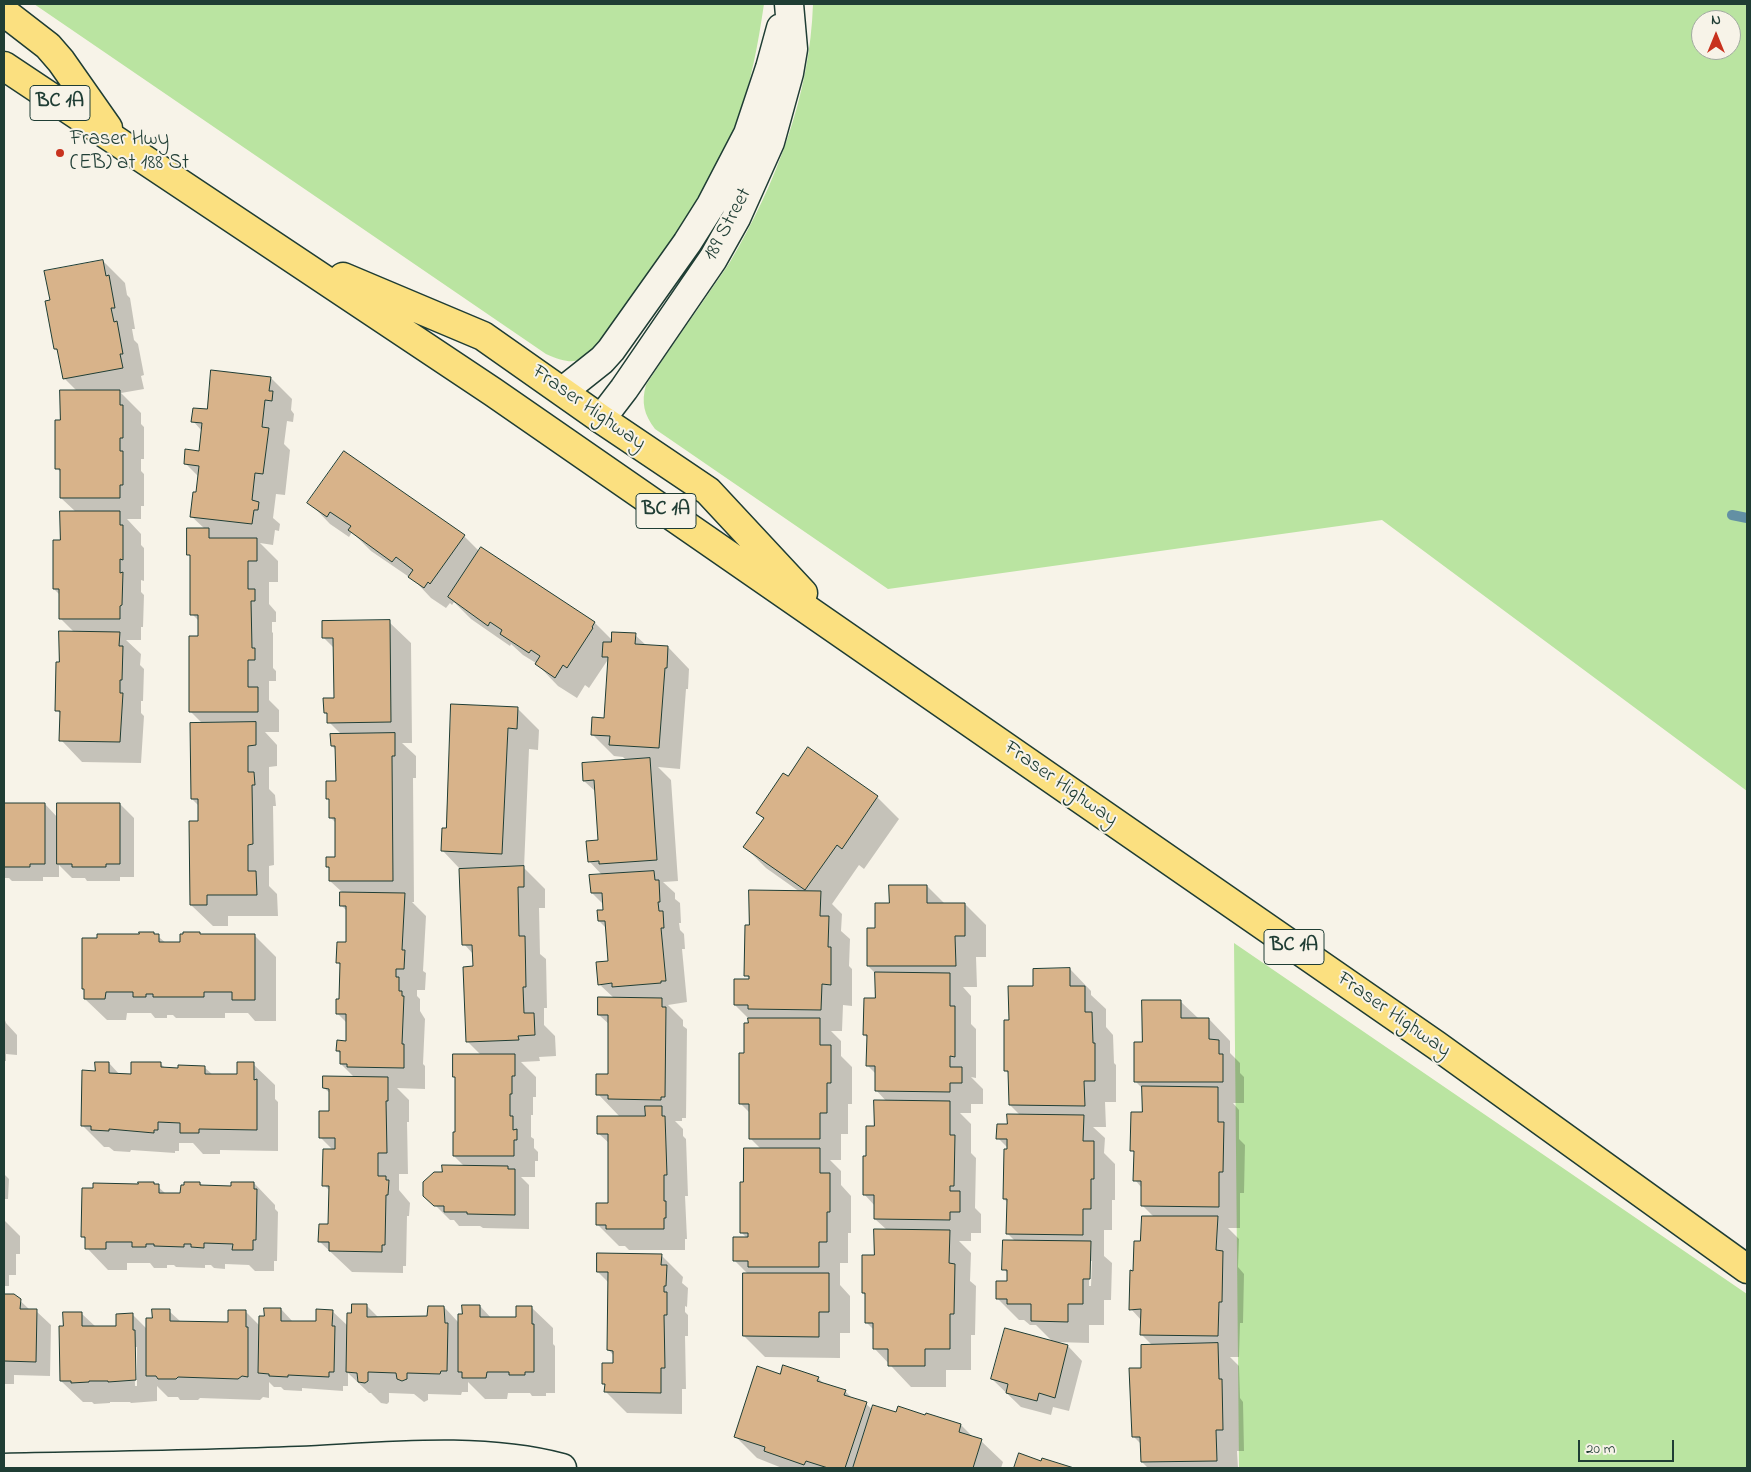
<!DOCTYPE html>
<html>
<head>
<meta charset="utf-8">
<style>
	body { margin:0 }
	#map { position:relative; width:1751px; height:1472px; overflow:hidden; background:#f7f3e8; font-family:"Indie Flower",sans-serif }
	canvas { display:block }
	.frame { position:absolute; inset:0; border:5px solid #1f3d34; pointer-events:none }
	.north { position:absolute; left:1691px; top:10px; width:50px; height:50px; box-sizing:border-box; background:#f7f3e8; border:1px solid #a1aaa0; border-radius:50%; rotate:0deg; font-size:14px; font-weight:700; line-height:20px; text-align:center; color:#1f3d34 }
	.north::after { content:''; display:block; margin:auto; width:18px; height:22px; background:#c8321e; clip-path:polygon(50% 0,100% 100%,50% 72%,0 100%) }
	.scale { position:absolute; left:1578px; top:1440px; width:96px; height:22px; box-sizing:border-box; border:2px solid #1f3d34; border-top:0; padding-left:6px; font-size:15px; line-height:18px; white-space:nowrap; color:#1f3d34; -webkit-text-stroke:4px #f7f3e8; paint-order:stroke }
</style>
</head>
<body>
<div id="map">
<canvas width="1751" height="1472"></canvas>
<div class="frame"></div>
<div class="north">N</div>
<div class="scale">20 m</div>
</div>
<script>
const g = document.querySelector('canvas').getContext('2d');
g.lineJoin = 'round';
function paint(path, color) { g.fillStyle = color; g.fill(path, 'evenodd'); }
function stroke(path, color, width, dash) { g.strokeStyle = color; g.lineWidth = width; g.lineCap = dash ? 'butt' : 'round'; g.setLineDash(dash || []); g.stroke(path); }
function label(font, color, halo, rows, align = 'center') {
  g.font = font + ' "Indie Flower",sans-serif'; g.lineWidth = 4; g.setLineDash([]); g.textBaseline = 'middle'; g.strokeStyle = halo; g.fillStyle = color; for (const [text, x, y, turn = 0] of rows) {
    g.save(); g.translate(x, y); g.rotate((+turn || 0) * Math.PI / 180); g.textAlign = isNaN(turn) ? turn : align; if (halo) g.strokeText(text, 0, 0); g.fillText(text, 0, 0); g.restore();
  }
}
paint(new Path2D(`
	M34,4H764C758,44 751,85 736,123C707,199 652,271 607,339C584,361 577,368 546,354Z
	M813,4H1747V791L1382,520L888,589L655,429C644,415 641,402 646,385C664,357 683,330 702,303C711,289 721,276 730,262C776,184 810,95 813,4ZM1701,20H1731V50H1701Z
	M1234,943L1747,1294V1468H1239Z`), '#bae4a1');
paint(new Path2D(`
	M103,261L125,283L127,295L130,298L135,329H132L134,340L138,344L144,375L141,376L144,389L121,393L141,413V424L144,427V459H141V471L144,474V506H141V519H127L141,534V545L144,548V581L141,580V592L144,595L143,627H141V640H126L141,654L140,665L144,669L143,701H141V713L144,716L141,763L82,762L61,740V715L57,710L60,663L75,633L60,618V595L54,589L61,541L76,512L61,498V473L57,468L61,421L77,391L64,378L59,352L55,349L51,301Z
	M271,378L292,399L291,410L294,414L293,422L287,421L284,444L290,450L285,495L276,494L273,518L280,524L279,531L275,530L273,545L260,543L278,561V582H269V604L276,612V622H272V632L273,633V668L276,671V681H269V700L279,710V732H265L277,745V766L269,767V789L275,795L276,806H273L274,865L269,866V886L277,894L278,916H228V926H213L191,905L200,823L199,806L192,799L203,724L190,711L200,637V622L192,614V558L188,554L205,529L191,516L199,477L185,463L200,452L202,431L193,421L209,411Z
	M309,502L464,536L479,551L594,622L613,641L635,635L647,646L668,647L689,669L688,689H686L680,769L658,767L671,780L678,881L663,882L675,893V899L680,903L681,923H679L680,930L684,934L685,949H682L687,1002L668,1005L683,1020V1026L687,1029L686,1118H682V1121H675L683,1129V1136L686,1139L688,1196H685L687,1239H685V1250H629L625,1246H619L598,1225L610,1204V1144L598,1133L621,1118L598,1094L610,1075V1025L599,1015L614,998L599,984L609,962L607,929L599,921L605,911L604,905L592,893L603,876L589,861L600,841L596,792L584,781L627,761L623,757L614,756L593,735L605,720L609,658L589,688L585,685L577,698L558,686L536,663L523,655L511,644L510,646L471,619L454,602L452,605L450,603L446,608L431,598L415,581L371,551L352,532L349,537L330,524Z
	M389,622L411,643L412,743H402L416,756V778H413L414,902H412L426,916L423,971L426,973L425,990H417V996L420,999V1011L425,1019L423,1064L425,1066V1089L397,1088L409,1100V1122H407L408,1174H399V1190L410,1203L409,1216H407L406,1266H403V1273L352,1272L319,1241L330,1225L331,1192L324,1185L333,1150L320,1137L330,1112L331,1094L324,1088L355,1078L341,1064V1054L337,1051L347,1042V1023L337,1013L341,1000V966L337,962L347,944L348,912L342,906V892L330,881V870L328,867L337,858L336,823L330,817V801L328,799L337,782V751L332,746L342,735L329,722V716L325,713L335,699V649L324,638Z
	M517,708L539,730L538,750L529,749L524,868L545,889V908H539L540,954L546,959L547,1008H544V1025L555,1036L556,1056L539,1057L540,1061L521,1062L536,1077V1097H533V1115H531V1137L534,1139V1148L538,1152V1161H535V1177H521L529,1185V1229L483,1228L480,1226H459L454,1220H450L425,1195L444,1173L465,1167L454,1156L456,1133V1079L454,1077L481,1055L467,1041L474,968L473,954L464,944L460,869L443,851L447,829Z
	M788,778L877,797L899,819L864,869L859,865L832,904L842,914L841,931L850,939L849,966L852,969V1006L843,1005L842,1031H831L841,1041V1056L852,1067V1104H848V1134H841V1160H830L841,1171V1185L851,1196V1233H848V1263H840V1285L850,1296V1333H840V1358L765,1357L744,1336L748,1274L735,1261L747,1238L741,1232L744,1183L761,1149L750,1138V1113L741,1104L749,1019L735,1005L751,981L746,975L750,926L800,892L766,868L745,847L764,819L758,813Z
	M4,804H45L58,818L120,804L134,818V877H120V881H87L85,878H72L59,865V877H43V881H12L9,878H4Z
	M927,886L945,904H965L986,925V957H976L977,987H963L971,996V1024L976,1029V1078L971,1077L983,1089V1104H971V1113H960L971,1124V1153L976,1158L975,1208L981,1214V1233H971V1241H959L971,1253L970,1281L976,1286L975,1335H971V1370H946V1387H911L874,1348V1330L866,1322V1296L863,1293L875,1256L887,1230L875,1219V1206L864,1194L875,1127L887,1102L876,1090V1074L868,1066V1038L864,1035L876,999V974L868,966L876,929L890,904Z
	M154,933L166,943H182L199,933L201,935L255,936L276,957V1021H255L248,1013H225V1018H176L173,1015H167V1018H155L151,1013H127L126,1020H107L85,999V991L83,988L98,939Z
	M1070,969L1091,991V995L1106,1009V1027L1113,1035L1114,1063L1116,1065V1102H1105L1106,1127H1093L1105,1138L1104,1153L1115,1164V1200H1112V1230H1104V1256L1112,1263L1111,1300H1104V1325H1089V1343L1056,1342L1068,1346L1082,1361L1069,1411L1053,1407L1051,1415L1021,1407L992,1379L1054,1343L1036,1325H1030L1024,1320H1019L997,1298L1008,1282V1274L1004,1269L1015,1241L1007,1233L1008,1203L1004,1199L1010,1150L998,1138L1009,1126L1021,1116L1010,1105V1075L1005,1070L1010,1021L1035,987ZM1089,1261H1092L1091,1286H1089Z
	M1180,1001L1199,1019H1209L1230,1041V1053L1240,1063V1073L1244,1077V1103H1233L1239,1110V1139L1245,1145L1244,1193H1240V1228H1228L1239,1239L1238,1267L1244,1274L1243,1323H1240L1239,1357H1230L1239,1366L1240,1398L1243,1402L1244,1451H1237L1238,1468H1148L1142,1462V1445L1134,1437L1142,1369L1153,1346L1141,1334L1142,1321L1131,1309L1134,1272L1141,1242L1154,1217L1142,1205V1188L1135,1180V1154L1132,1150L1143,1113V1089L1135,1081L1144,1043Z
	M4,1017L6,1023L17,1035V1055L6,1054V1061H4Z
	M109,1063L120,1075H132L161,1064L166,1069L204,1067L213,1075H239L253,1064L275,1085V1099L278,1102V1151L220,1150V1154H203L193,1143H179V1151H175V1153L131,1150L130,1152L114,1151L109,1147H104L82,1125L96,1072Z
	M4,1174L9,1179L8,1199H4Z
	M154,1183L166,1194H182L200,1183L203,1186L232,1187L254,1183L275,1205V1209L278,1212L277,1261H274V1271H255L249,1265L225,1264V1269L214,1268L211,1265H205V1268L176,1267L174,1265H167V1268H154L150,1263H127V1270H108L87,1248V1241L82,1236L139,1185Z
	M4,1220L20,1236V1254H16V1275H9V1286H4Z
	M661,1255L683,1277L682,1283L688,1288L687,1307L685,1306V1312L688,1315V1336H685L686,1389H682V1414L627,1413L606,1392V1386L603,1384L614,1365V1356L608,1349L609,1283L598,1272Z
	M4,1295H14L30,1310L36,1311L51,1325L50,1376L14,1375V1384H4Z
	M367,1306L379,1318L428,1317L444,1307L459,1323L463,1315L480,1306L492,1319H517L531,1307L553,1328V1344L555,1346V1393H546V1396H532L530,1393H508L507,1399H485L468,1382V1392H462L461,1395L428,1394V1400L424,1402L414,1394L389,1393V1402L387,1404L381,1403L371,1393H369L348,1373V1386H343V1391L302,1388V1391L284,1390L281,1387H274L269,1382V1398L263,1397L260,1400L200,1398L198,1400H180L178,1397H168L157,1386V1401L131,1403L130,1402H110V1403L94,1404L92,1402H83L61,1381L65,1328L82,1314L96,1327H117L132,1314L147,1329L153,1319L169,1311L181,1322L229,1323L246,1312L260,1326L281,1309L293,1322H317L332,1311L348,1326L352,1314ZM134,1347H137V1386H135Z
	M781,1375L818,1378L824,1384L845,1391L854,1400L866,1404L873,1410L961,1425L974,1438L981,1441L1003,1462L1001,1468H782L757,1458L736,1437Z
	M1020,1455L1042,1462L1043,1459L1070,1468H1016Z`), '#0003');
stroke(new Path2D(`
	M1732,515L1747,518`), '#6390a4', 10);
const building = new Path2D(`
	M103,260L106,276L109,275L115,308H111L114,322L117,321L123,354H120L123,368L63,379L57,349H54L45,301L50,300L44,271Z
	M211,370L271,377L269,391H273L272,401L265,400L262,427L269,428L263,474L255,473L252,500L259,502L258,510H254L252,524L190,517L193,492H196L199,466L184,464L185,449L199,451L202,423L191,422L193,408L207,409Z
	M60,390H120V405H123V438H120V451H123V485H120V498H60V469H55V420H60Z
	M344,451L465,535L430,584L428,582L424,588L408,577L413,570L396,557L392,562L348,530L351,526L330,512L327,517L307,503Z
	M60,511H120V525H123V560L120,559V573L123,572L122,605L120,606V619H59V589H53V540H60Z
	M187,528H209V538H257V561H248V589H255V601H251L252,648H255V660H248V687H258V712H189V636H198V615H190V555H187Z
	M481,547L595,622L592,627L593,628L567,668L563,665L555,678L535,664L540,656L531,650L529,653L500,634L502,630L490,622L488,626L448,597Z
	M390,620L391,722L327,723V713H324L323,698H334L333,638H322V621Z
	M59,631L120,632L119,646H123L122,680H120V693H123L120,742L59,741L60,711H55L56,662H59Z
	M612,632L636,633L635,644L668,646L667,668H665L659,748L609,745L610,736L591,735L592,717L604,718L608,657H602L603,642H611Z
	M451,704L518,707L517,729L508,728L502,854L441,851L442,828H446Z
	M256,722V745L248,746V772H254L255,785H252L253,844L248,845V871H256L257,895H207V905H190L189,821H198V799H191L190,723Z
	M395,733V756H392L393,881H329V867H326V857H335V818H329V799H326V781H336L335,746H331L330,734Z
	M808,747L878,796L842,849L837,845L805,890L743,847L764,818L756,813L783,773L788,776Z
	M650,758L657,860L599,864V861L588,862L586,841L598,840L594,780L583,781L582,763Z
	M4,803H45V864H30V867H4Z
	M57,803H120V864H106V867H72V864H57Z
	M524,866V887H518L519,936H525L526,987H523L524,1013H534L535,1035L518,1036L519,1040L466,1042L463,967L473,966L472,945H462L459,869Z
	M654,871L655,880H659L660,902H658L659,911H663L664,928H661L666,981H661V983L612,987V983L598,985L596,962L608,961L605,921H598L597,910H603L602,893H591L589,875Z
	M889,885H927V903H965V936H955L956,966H867V928H875V903H889Z
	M749,890L821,891L820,916H829L828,947H831V985L822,984L821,1010L748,1009V1005H734V979H749V976H744L745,925H749Z
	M340,892L405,893L402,950H405L404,969H396V977H399V991H402V996H404L402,1044H404V1068L347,1067V1064H340V1051H336L337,1040L346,1041V1014H336V999H339L340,963H336L337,942H346V906H340Z
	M139,932H154V934H159V942H180V934H183V932H200V934H255V1000H232V992H204V997H153V994H146V997H133V992H106L105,999H84V989H82V938H97V934H139Z
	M1070,968V986H1085V1012H1092L1093,1043H1095V1081H1084L1085,1106L1009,1105L1008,1071H1004V1020H1009L1008,986H1033V969Z
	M875,972L950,973V1006H955V1057L950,1056V1067H962V1083H950V1092L875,1091V1066H866L867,1035H863L864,998H875Z
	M598,997L662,998V1007H666L665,1097H661V1100L608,1099V1095H596V1074H608V1015H598Z
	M1142,1000H1181V1018H1209V1039L1219,1040V1054H1223V1082H1134V1042H1142Z
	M748,1018H820V1045H831V1083H827V1113H820V1139H749V1104H739V1053H744V1023H748Z
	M453,1054H515V1076H512V1094H510V1116H513V1130L517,1129V1140H514V1156H453V1132H455V1077H453Z
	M95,1062H109V1073L131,1074V1062H161V1067L178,1068V1065L205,1066V1074H237V1062H254V1080L257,1079V1130L199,1129V1133H180V1123L158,1122V1130H154V1133L109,1129V1131L91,1130V1126H81L82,1070L95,1071Z
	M323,1076L388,1077V1101H386L387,1153H378V1176H386V1180H389L388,1195H386L385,1245H382V1252L329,1251V1242H318L319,1224H328L329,1186H322L323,1149H335V1138H319V1111H329V1089L323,1088Z
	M1142,1086L1218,1087V1122H1224L1223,1172H1219V1207L1141,1206V1181H1133L1134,1151H1130L1131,1112H1142Z
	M874,1100L950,1101V1135H955L954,1186H950V1191H960V1212H950V1220L874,1219V1195H863V1156H866V1126H874Z
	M645,1106H662V1116H665L667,1175H664V1201H666V1218H664V1229H606V1225H596V1203H608V1134H597V1116H645Z
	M1007,1114L1084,1115L1083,1141H1094V1179H1091V1209H1083V1235L1006,1234L1007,1199H1003L1004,1149H1007V1139H996L997,1124H1007Z
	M744,1148H820V1173H830V1212H827V1242H819V1267H748V1261H733V1237H748V1233H740V1182H743Z
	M442,1165L508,1166V1169H515V1215L467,1214V1212H444V1206H434L423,1196V1182L434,1172H442Z
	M138,1182H154V1184H159V1193H180L181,1185H184V1182H200V1185L231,1186V1182H254V1189H257L256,1240H253V1250H232L233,1244L204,1243V1248L191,1247V1244H184V1247L154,1246V1244H146V1247H132V1242H106V1249H85V1237H81L82,1188H93V1183L138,1184Z
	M1142,1216H1218L1216,1250L1223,1251L1222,1302H1219L1218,1336L1140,1335L1141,1309L1129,1310L1130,1270L1133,1271L1134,1241H1140Z
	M874,1229L950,1230L949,1263L955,1264L954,1314H950V1349H925V1366H888V1349H873V1323H865V1293H862V1255H874Z
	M1003,1240L1091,1241L1090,1279H1083V1304H1068V1322L1031,1321V1304H1007V1299H996V1281H1007V1270H1002Z
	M597,1253L662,1254L661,1265H667L666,1286H664V1292H667V1315H664L665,1368H661V1393L604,1392L605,1384H602V1363H613V1351L607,1350L608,1272H597Z
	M743,1273H829V1312H819V1337L743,1336Z
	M4,1294H14L21,1299L20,1309H37L36,1362L4,1361Z
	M352,1304H367V1317L427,1316L428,1306H444L445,1323H448L447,1371H441L440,1374L407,1373V1379L402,1381L397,1379L396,1373L368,1372V1381L365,1383L358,1382L357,1373L346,1372L347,1313H351Z
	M462,1305H480V1317H516V1306H532V1324H534V1372H525V1375H509V1372H487L486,1378H462V1372H458V1314H462Z
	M264,1308H281V1321H316V1309L333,1310L332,1326H335L334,1372H329V1377L288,1375V1377L269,1376V1374L258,1373L259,1316H264Z
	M152,1309H170V1321L228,1322V1310H246V1327H248V1377L242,1376L238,1379L178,1377L176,1379H158L156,1376H146V1318H152Z
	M63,1312H82V1326H116V1314L133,1313V1330H135L136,1380L108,1382V1381H89V1382L71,1383V1381H60L59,1326H63Z
	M1005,1328L1068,1345L1055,1398L1039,1393L1037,1401L1006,1393L1008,1384L991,1379Z
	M1218,1343L1219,1379H1222L1223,1430H1216L1217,1461L1141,1462L1140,1437H1132L1129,1368H1141V1345Z
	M783,1365L819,1377L817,1381L846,1390L844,1395L867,1402L845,1468H828L806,1461L804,1465L764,1451L765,1447L734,1437L757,1366L780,1374Z
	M873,1405L896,1412L898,1406L925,1415L926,1413L961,1424L959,1432L982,1439L973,1468H853Z
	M1019,1453L1041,1461L1042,1458L1074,1468H1014Z`);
paint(building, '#d8b38a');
stroke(building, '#1f3d34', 1);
const street = new Path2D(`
	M4,1468C102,1466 200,1465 299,1461C384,1457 479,1446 562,1468`);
const secondary = new Path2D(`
	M563,391L602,360L611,350L687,243L711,205L748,134L770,68L781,28
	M601,419L624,389L713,259L736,218L770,142L789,73L793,49L789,4`);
const primary = new Path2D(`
	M4,12L48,46L61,61L108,128
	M4,66L493,392L1436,1045L1747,1269
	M343,277L483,336L601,419L708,491L803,593`);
stroke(street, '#1f3d34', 31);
stroke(secondary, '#1f3d34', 31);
stroke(primary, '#1f3d34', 31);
stroke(street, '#f7f3e8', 28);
stroke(secondary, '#f7f3e8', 28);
stroke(primary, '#fbe080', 28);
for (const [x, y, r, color] of [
	[60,153,5,"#c8321e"]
]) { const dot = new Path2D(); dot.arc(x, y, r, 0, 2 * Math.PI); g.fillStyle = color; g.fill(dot); stroke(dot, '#f7f3e8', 2); }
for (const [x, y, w] of [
	[60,103,60],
	[666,511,60],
	[1294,947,60]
]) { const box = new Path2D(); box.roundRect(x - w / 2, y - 17.5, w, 35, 4); g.fillStyle = '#f7f3e8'; g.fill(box); stroke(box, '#1f3d34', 1); }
label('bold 20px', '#1f3d34', null, [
	["BC 1A",60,103],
	["BC 1A",666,511],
	["BC 1A",1294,947]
]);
label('21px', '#1f3d34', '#f7f3e8', [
	["Fraser Hwy",70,141],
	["(EB) at 188 St",70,165]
], 'left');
label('21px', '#1f3d34', '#f7f3e8', [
	["189 Street",729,225,-62],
	["Fraser Highway",588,409,35],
	["Fraser Highway",1060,785,35],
	["Fraser Highway",1393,1016,35]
]);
</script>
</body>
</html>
